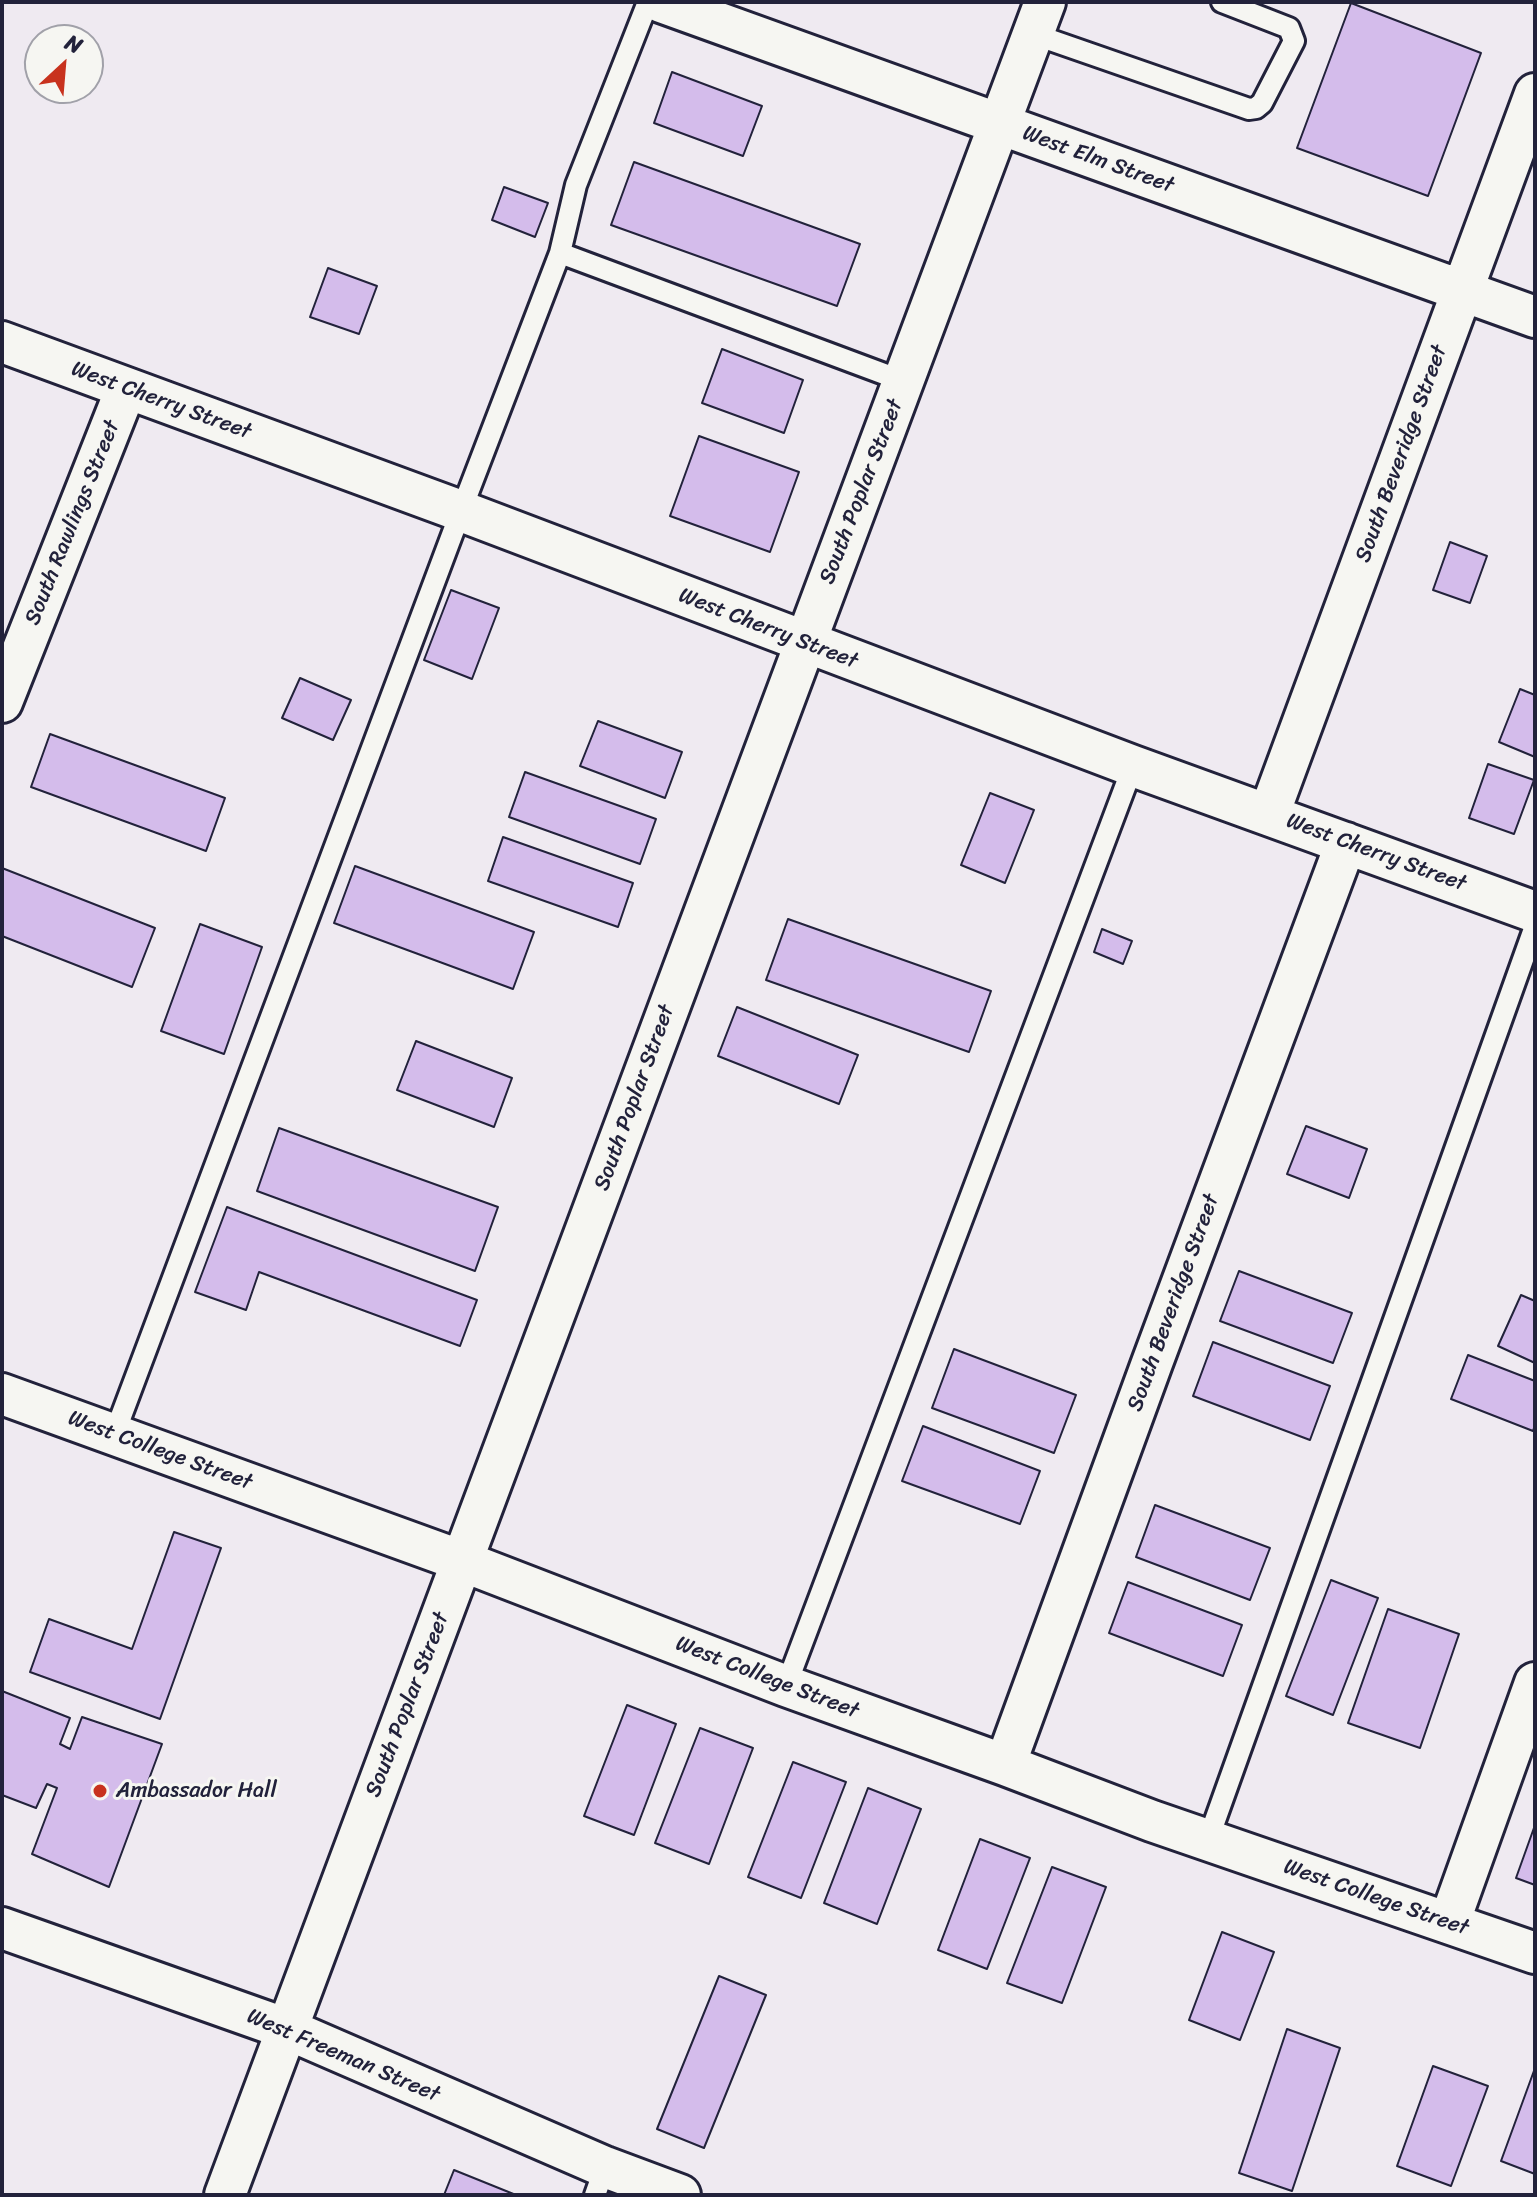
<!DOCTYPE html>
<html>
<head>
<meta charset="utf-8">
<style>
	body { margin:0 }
	#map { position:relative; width:1537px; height:2197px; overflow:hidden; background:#efeaf1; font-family:Sriracha,sans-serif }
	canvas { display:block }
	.frame { position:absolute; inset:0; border:4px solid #22223b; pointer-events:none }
	.north { position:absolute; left:24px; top:24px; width:80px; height:80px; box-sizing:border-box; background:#f6f6f2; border:2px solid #a1a1a9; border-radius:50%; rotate:26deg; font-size:22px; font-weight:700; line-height:32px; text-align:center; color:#22223b }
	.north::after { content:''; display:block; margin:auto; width:28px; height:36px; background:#c8321e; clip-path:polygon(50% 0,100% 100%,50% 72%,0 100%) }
</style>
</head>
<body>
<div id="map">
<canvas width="1537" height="2197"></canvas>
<div class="frame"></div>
<div class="north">N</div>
</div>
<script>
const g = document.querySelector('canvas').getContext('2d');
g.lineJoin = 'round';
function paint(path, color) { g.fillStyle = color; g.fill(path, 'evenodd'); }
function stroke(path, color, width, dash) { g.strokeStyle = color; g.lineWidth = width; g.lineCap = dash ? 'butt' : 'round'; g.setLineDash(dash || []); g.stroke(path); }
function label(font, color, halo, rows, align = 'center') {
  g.font = font + ' Sriracha,sans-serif'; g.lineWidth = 6; g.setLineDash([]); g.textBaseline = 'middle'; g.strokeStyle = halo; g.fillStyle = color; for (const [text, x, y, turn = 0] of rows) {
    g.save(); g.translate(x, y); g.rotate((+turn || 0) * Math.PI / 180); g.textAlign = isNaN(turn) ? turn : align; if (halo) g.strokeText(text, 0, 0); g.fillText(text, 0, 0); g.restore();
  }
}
const building = new Path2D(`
	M1351,3L1481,53L1428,196L1297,148Z
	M672,72L762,106L743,156L654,123Z
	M634,162L860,244L837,306L611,225Z
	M504,187L548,203L535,237L492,220Z
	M328,268L377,286L359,334L310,317Z
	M722,349L803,380L784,433L702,403Z
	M699,436L799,472L770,552L670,516Z
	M1450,542L1487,556L1470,603L1433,590Z
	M451,590L499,608L472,679L424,660Z
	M300,678L351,700L333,740L282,718Z
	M1520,689L1535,695V757L1499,742Z
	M598,721L682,752L665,798L580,766Z
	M50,734L225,798L206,851L31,787Z
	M1488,764L1534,780L1514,834L1469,818Z
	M525,772L656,819L640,864L509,817Z
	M990,793L1034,810L1005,883L961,865Z
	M503,837L633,883L618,927L488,881Z
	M355,866L534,932L513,989L334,923Z
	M2,868L155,928L132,987L2,936Z
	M788,919L991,991L969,1052L766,980Z
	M200,924L262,947L224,1054L161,1031Z
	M1102,929L1132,941L1123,964L1094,952Z
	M737,1007L858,1055L839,1104L718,1056Z
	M416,1041L512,1078L494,1127L397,1090Z
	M1306,1126L1367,1149L1349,1198L1287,1174Z
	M279,1128L498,1207L475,1271L257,1191Z
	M227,1207L477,1300L460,1346L259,1272L246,1310L195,1292Z
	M1239,1271L1352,1313L1333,1363L1220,1321Z
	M1521,1295L1535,1301V1363L1498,1346Z
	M1213,1342L1330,1386L1310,1440L1193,1396Z
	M954,1349L1076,1395L1054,1453L932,1408Z
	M1468,1355L1535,1381V1425L1533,1431L1451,1399Z
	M923,1426L1040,1471L1020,1524L902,1481Z
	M1155,1505L1270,1548L1250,1600L1136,1557Z
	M174,1532L221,1548L160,1719L30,1672L49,1619L132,1649Z
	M1331,1580L1378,1598L1333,1715L1286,1696Z
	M1128,1582L1242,1625L1223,1676L1109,1633Z
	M1388,1609L1459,1634L1420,1748L1348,1723Z
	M2,1691L70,1718L60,1744L70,1749L82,1717L162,1744L109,1887L32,1854L57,1788L47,1784L36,1808L2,1795Z
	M627,1705L676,1724L634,1835L584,1816Z
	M700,1728L753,1748L709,1864L655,1843Z
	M793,1762L846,1782L801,1898L748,1877Z
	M868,1788L921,1809L877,1924L824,1903Z
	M1535,1825V1885L1516,1878Z
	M980,1839L1030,1858L987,1969L938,1950Z
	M1052,1867L1106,1887L1062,2003L1007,1983Z
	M1222,1932L1274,1952L1240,2040L1189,2020Z
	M719,1976L766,1995L704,2148L657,2129Z
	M1287,2029L1340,2048L1292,2191L1239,2173Z
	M1433,2066L1488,2086L1451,2186L1397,2166Z
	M1535,2068V2174L1501,2161Z
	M454,2170L516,2195H444Z`);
paint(building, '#d4bceb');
stroke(building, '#22223b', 2);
const lane = new Path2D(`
	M1033,34L1249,109L1256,108L1262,103L1294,41L1289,28L1222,2
	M560,253L903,381
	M114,1435L461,511L560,253L576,185L648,2
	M786,1686L1133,766
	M1208,1840L1535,926
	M595,2195L605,2167`);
const street = new Path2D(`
	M661,2L1535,317
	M2,342L461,511L1133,766L1535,912
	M2,702L126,389
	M1269,814L1535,94
	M2,1394L462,1561L786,1686L1005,1765L1152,1821L1535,1953
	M1005,1765L1152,1363L1346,843
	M1449,1923L1535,1683
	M2,1928L287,2029L605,2167L680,2195
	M225,2195L1045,2`);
stroke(lane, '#22223b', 26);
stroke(street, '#22223b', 46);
stroke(lane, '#f6f6f2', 20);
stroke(street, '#f6f6f2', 40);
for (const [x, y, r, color] of [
	[100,1791,8,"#c8321e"]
]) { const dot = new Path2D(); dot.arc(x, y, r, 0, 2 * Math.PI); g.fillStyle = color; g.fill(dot); stroke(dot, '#f6f6f2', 3); }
label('22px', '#22223b', '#f6f6f2', [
	["West Elm Street",1098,160,20],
	["West Cherry Street",161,401,20],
	["South Beveridge Street",1402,454,-70],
	["South Poplar Street",862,492,-69],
	["South Rawlings Street",73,523,-68],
	["West Cherry Street",768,629,21],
	["West Cherry Street",1376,853,20],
	["South Poplar Street",635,1098,-70],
	["South Beveridge Street",1174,1303,-70],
	["West College Street",160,1451,20],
	["West College Street",767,1678,21],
	["South Poplar Street",408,1705,-69],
	["West College Street",1376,1898,19],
	["West Freeman Street",343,2056,23]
]);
label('22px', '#22223b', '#f6f6f2', [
	["Ambassador Hall",116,1791]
], 'left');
</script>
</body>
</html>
